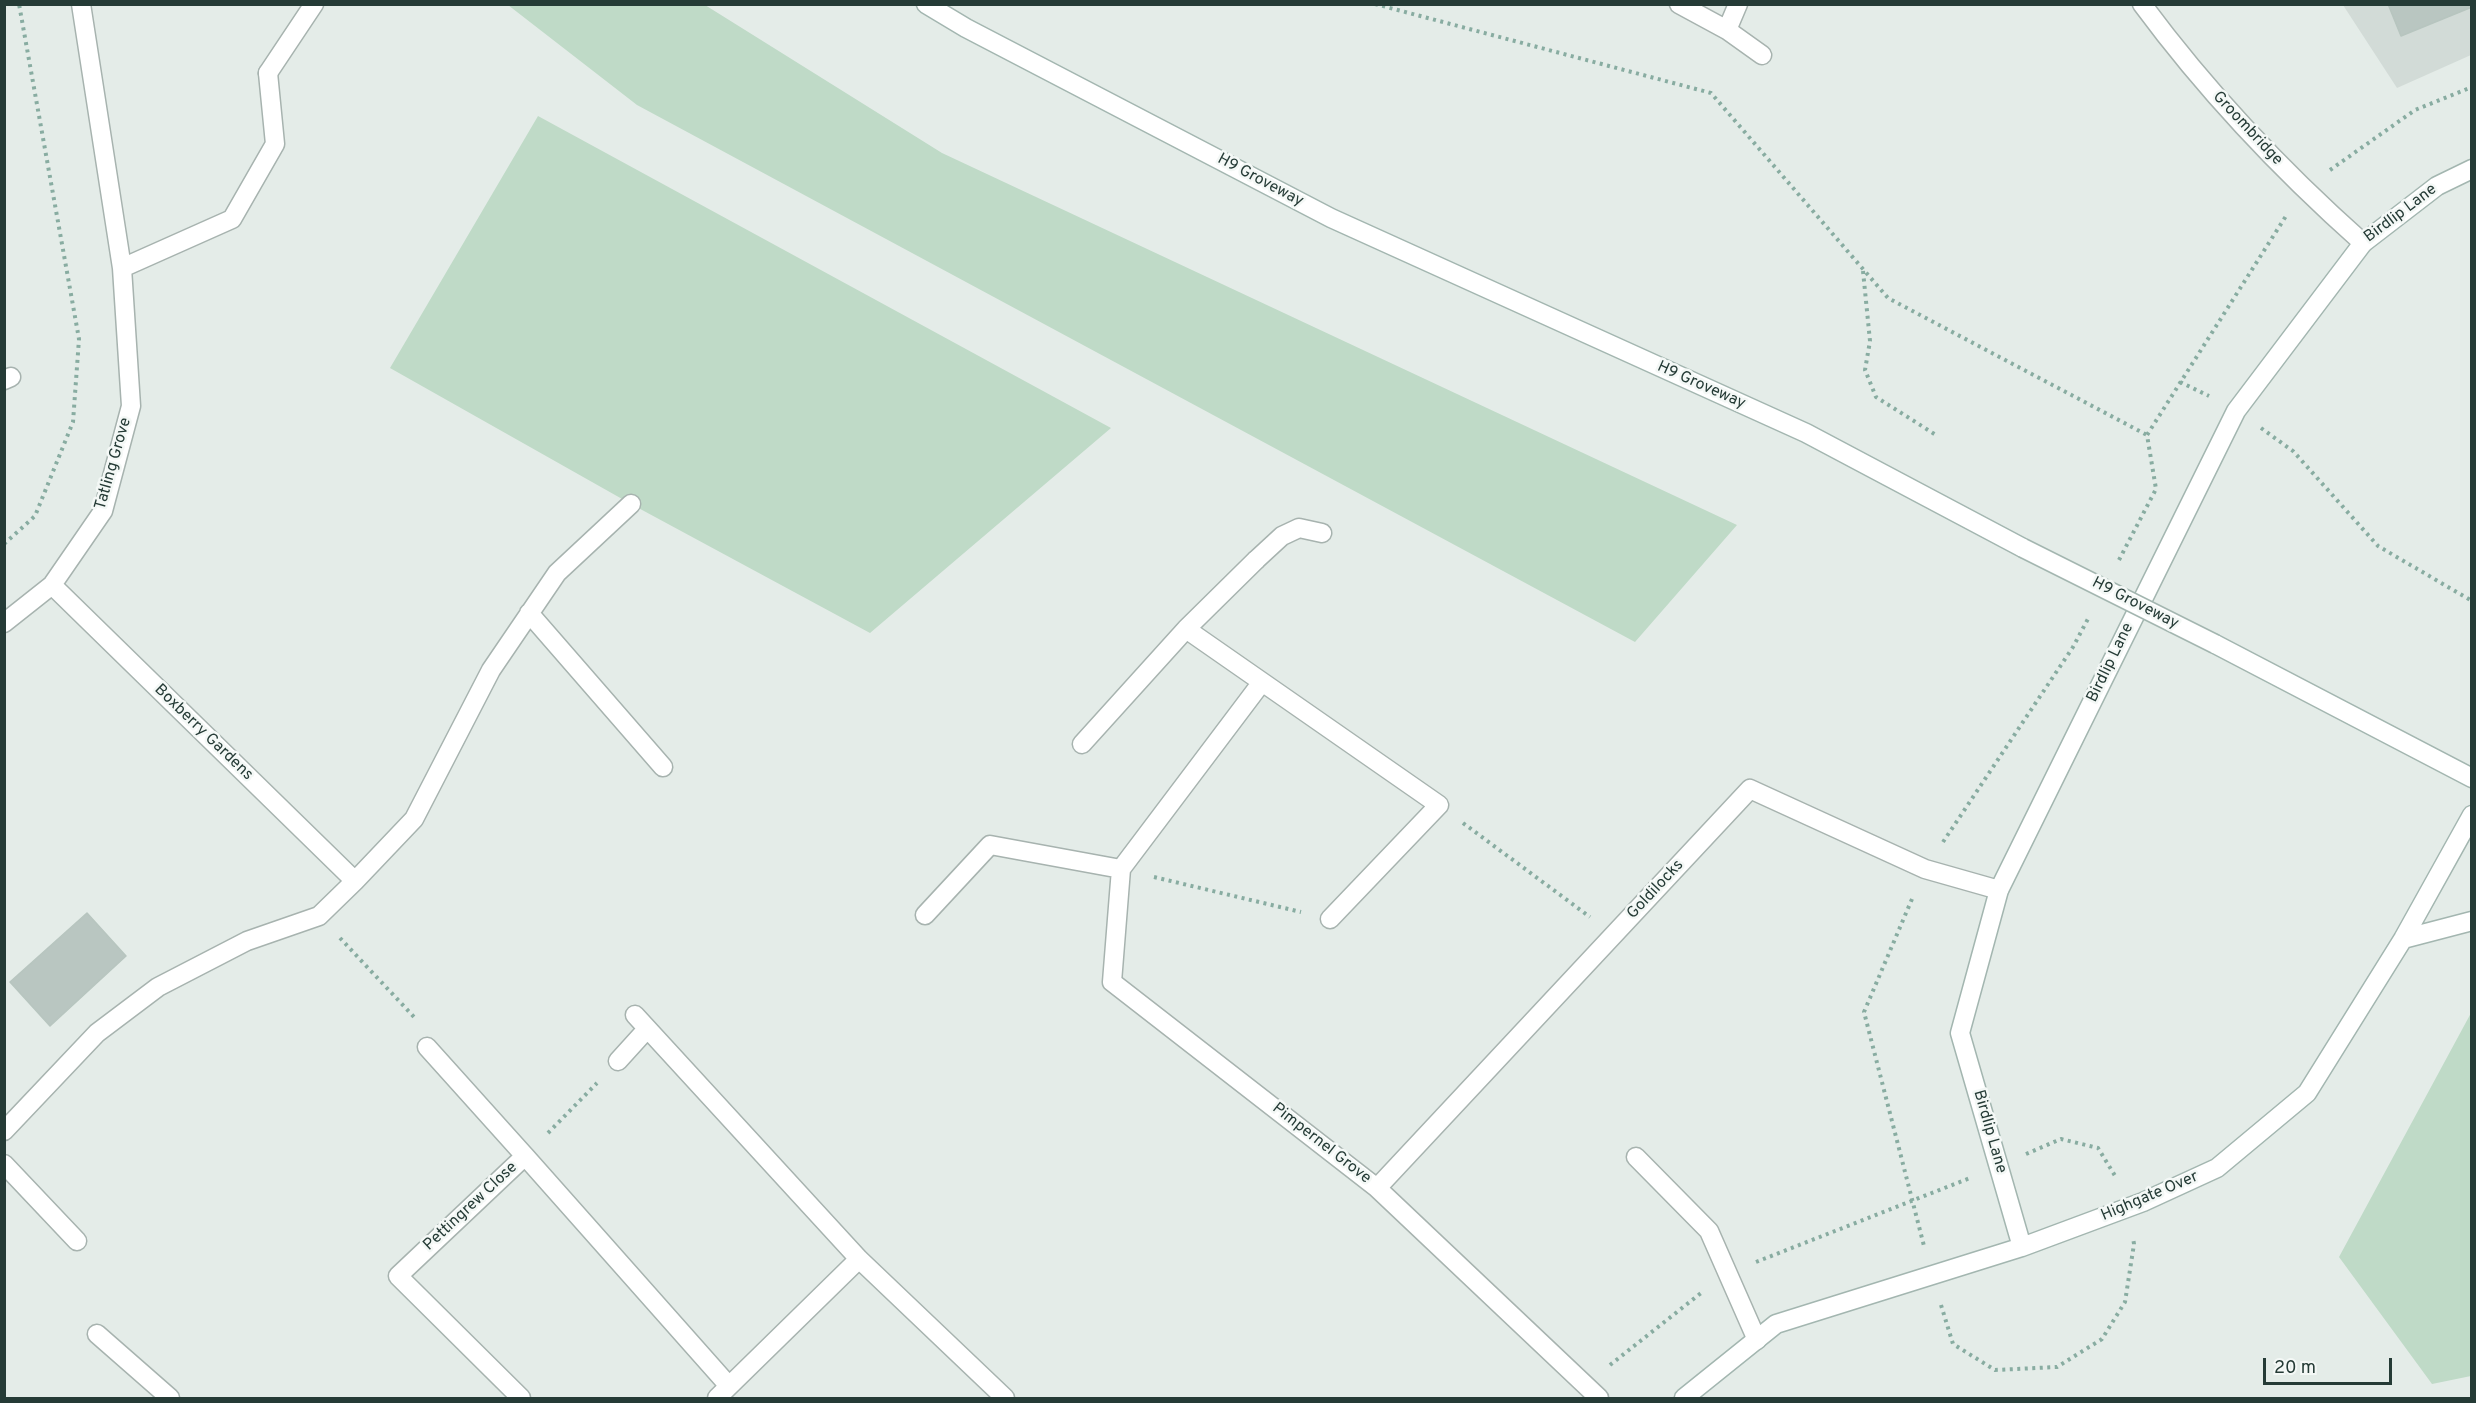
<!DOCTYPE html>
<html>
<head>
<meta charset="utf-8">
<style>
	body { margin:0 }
	#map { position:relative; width:2476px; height:1403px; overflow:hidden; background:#e4ece8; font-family:Overpass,sans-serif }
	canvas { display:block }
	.frame { position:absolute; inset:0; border:6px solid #253b36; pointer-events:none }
	.scale { position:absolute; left:2263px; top:1358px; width:129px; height:27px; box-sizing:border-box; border:3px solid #253b36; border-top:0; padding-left:8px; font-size:18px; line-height:21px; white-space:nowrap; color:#253b36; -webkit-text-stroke:4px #f4f8f6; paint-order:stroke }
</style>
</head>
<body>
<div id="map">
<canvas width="2476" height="1403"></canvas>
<div class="frame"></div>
<div class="scale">20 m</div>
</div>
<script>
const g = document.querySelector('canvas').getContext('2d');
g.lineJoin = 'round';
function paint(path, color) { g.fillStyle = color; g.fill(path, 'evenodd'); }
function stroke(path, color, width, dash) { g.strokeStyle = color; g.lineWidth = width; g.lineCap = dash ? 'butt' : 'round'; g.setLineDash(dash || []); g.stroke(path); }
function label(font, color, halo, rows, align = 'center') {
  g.font = font + ' Overpass,sans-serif'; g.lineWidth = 5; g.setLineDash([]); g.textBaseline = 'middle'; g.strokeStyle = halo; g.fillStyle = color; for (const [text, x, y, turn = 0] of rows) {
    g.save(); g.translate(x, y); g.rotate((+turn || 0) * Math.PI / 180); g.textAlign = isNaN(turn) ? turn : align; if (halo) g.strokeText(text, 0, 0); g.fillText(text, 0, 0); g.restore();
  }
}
paint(new Path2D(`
	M2343,5H2471V55L2397,88Z`), '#d2dbd7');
paint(new Path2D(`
	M508,5H705L942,153L1737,525L1635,642L637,105Z
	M538,116L1111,428L870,633L631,504L390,368Z
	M2471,1013V1376L2432,1384L2339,1257Z`), '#bfdac7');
const building = new Path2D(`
	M2388,4H2472V7L2401,36Z
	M87,913L126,956L50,1026L10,982Z`);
paint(building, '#b9c6c1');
stroke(building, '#b7c5bf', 1.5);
const lane = new Path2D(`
	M268,73L314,4
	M1256,560L1282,536L1299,528L1322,533
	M4,1164L77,1241`);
const street = new Path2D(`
	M1679,4L1727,30L1738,4
	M2142,4C2207,92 2282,171 2363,243
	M1727,30L1762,55
	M122,268L232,219L275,144L268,73
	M4,380L11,377
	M52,585L355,881
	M529,613L663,767
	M4,623L52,585L103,511L131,406L122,268L81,4
	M1186,629L1439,805L1330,919
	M1262,682L1121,869L1112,982L1377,1188L1599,1398
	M1082,744L1186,629L1256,560
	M925,915L990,845L1121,869
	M635,1015L859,1259L1005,1398
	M427,1047L525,1156
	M618,1061L647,1029
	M4,1131L97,1033L158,987L247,941L319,916L355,881L414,819L491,670L557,573L631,504
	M1636,1157L1709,1231L1757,1340
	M1377,1188L1750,789L1925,869L1999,890
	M97,1334L170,1398
	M521,1398L398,1276L525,1156L729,1386
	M717,1398L859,1259`);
const secondary = new Path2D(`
	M926,4L966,28L1331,218L1806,433L2023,548
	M2215,644L2472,778
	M2403,939L2472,921
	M2022,1247L1960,1033L1999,890L2236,411L2363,243L2437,186L2472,169
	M1684,1398L1776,1324L2022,1247L2143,1202L2217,1168L2307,1093L2403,939L2472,815`);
stroke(lane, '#a7b3af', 21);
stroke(street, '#a7b3af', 21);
stroke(secondary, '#a3b6b0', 21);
stroke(new Path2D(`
	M1375,4L1711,93L1888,298L2147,435
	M2330,170L2415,110L2472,87
	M1863,271L1870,341L1865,370L1876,397L1936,435
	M2180,382L2209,396
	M2261,428L2293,451L2378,546L2472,601
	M4,544L35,516L73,422L79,339L19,4
	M2119,560L2156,489L2147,435L2286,216
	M1463,823L1590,917
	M1943,842L2073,647L2089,617
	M1154,877L1301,912
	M1912,899L1864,1012L1924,1246
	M340,938L415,1018
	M548,1133L597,1083
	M2026,1154L2061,1139L2098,1148L2117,1179
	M1756,1262L1970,1178
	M1941,1305L1953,1344L1995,1370L2057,1367L2102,1339L2125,1302L2134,1244L2133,1238
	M1610,1365L1701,1293`), '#88aca1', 4, [3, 4.5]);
stroke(lane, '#fff', 18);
stroke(street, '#fff', 18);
stroke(secondary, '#fff', 18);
const secondaryBridge = new Path2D(`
	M2023,548L2215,644`);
stroke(secondaryBridge, '#a3b6b0', 21, []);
stroke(secondaryBridge, '#fff', 18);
label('16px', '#253b36', '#f4f8f6', [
	["Groombridge",2247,129,47],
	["H9 Groveway",1260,181,28],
	["Birdlip Lane",2401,214,-37],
	["H9 Groveway",1701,386,24],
	["Tatling Grove",114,464,-74],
	["H9 Groveway",2135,604,27],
	["Birdlip Lane",2111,663,-64],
	["Boxberry Gardens",203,733,44],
	["Goldilocks",1656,890,-47],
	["Birdlip Lane",1989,1132,74],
	["Pimpernel Grove",1321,1144,38],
	["Highgate Over",2150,1197,-23],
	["Pettingrew Close",471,1207,-43]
]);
</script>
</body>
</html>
